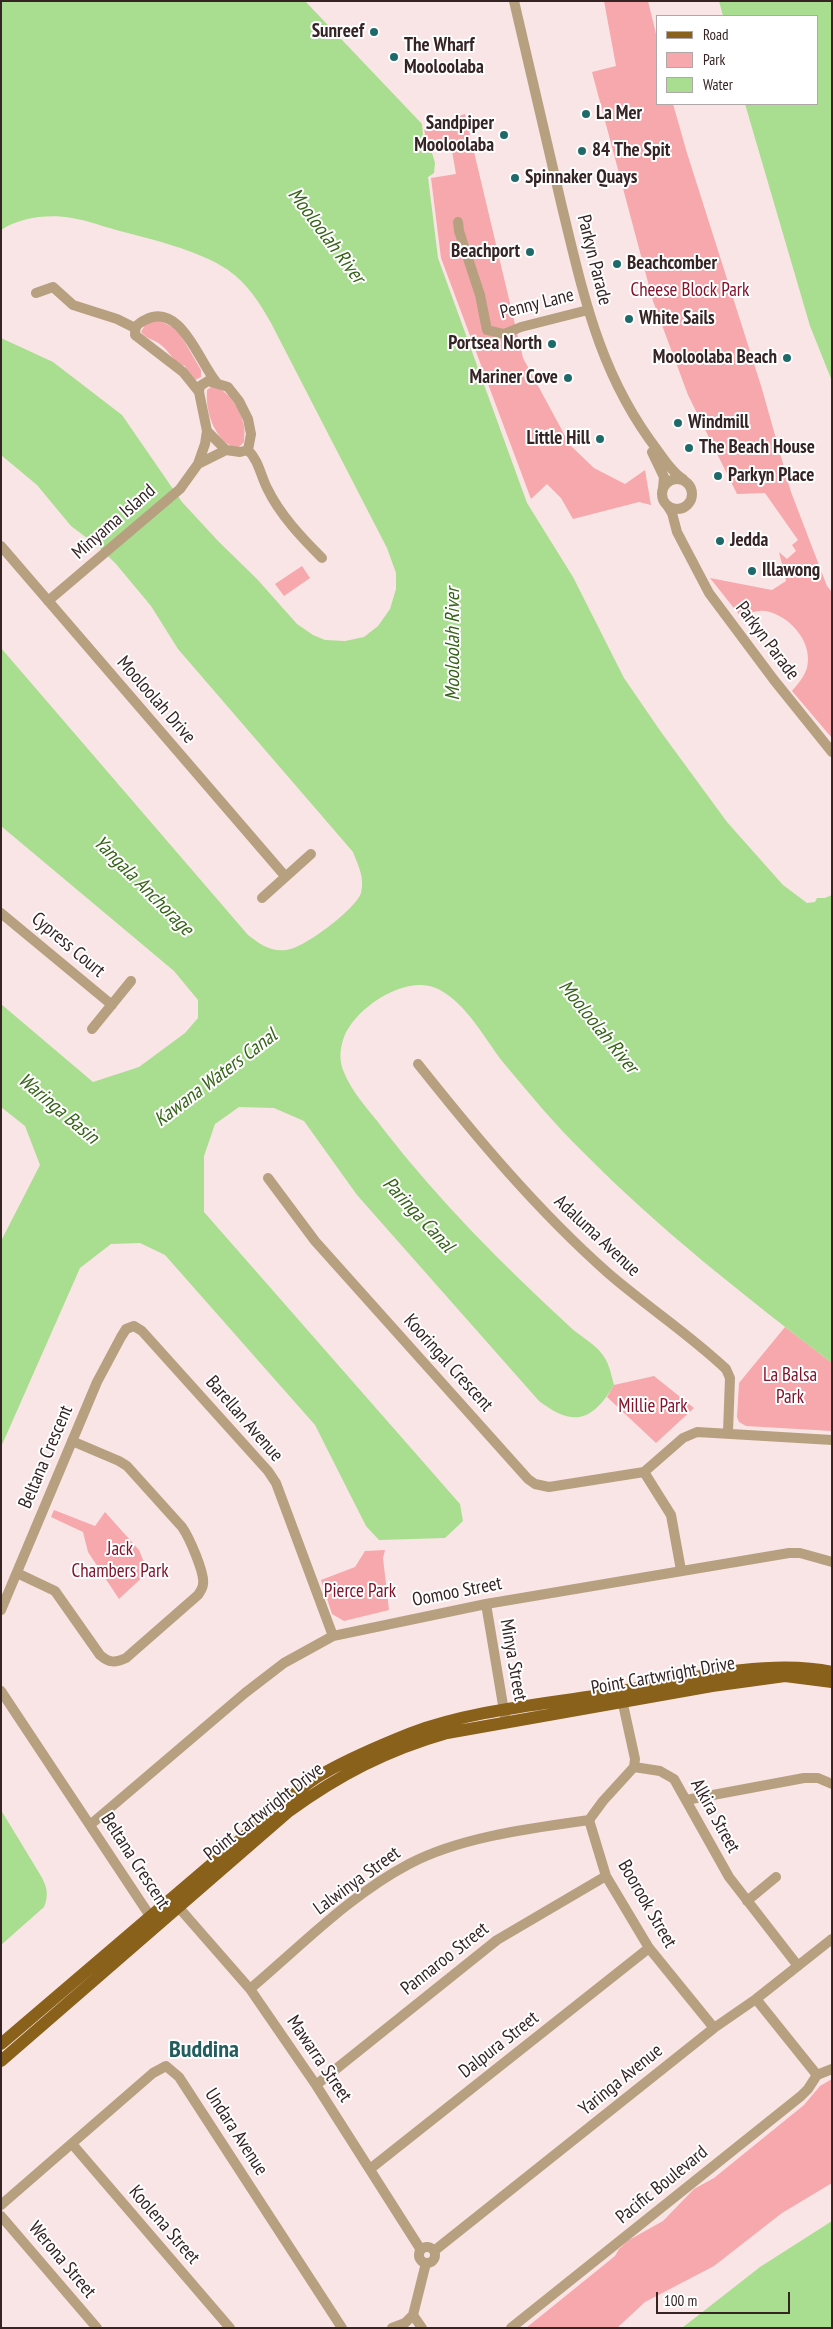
<!DOCTYPE html>
<html>
<head>
<meta charset="utf-8">
<style>
	body { margin:0 }
	#map { position:relative; width:833px; height:2329px; overflow:hidden; background:#f9e5e5; font-family:"PT Sans Narrow",sans-serif }
	canvas { display:block }
	.frame { position:absolute; inset:0; border:2px solid #362425; pointer-events:none }
	.legend { position:absolute; left:656px; top:15px; width:162px; height:90px; box-sizing:border-box; background:#fff; border:1px solid #afa7a8; margin:0; padding:6px 9px; list-style:none; font-size:15px; color:#362425 }
	.legend li { display:flex; align-items:center; gap:10px; height:25px }
	.legend b { width:25px; border:1px solid #afa7a8 }
	.scale { position:absolute; left:656px; top:2292px; width:134px; height:22px; box-sizing:border-box; border:2px solid #362425; border-top:0; padding-left:6px; font-size:15px; line-height:18px; white-space:nowrap; color:#362425; -webkit-text-stroke:4px #fff; paint-order:stroke }
</style>
</head>
<body>
<div id="map">
<canvas width="833" height="2329"></canvas>
<div class="frame"></div>
<ul class="legend">
<li><b style="height:6px;background:#8a611b"></b>Road</li>
<li><b style="height:14px;background:#f6a8ac"></b>Park</li>
<li><b style="height:14px;background:#a9dd90"></b>Water</li>
</ul>
<div class="scale">100 m</div>
</div>
<script>
const g = document.querySelector('canvas').getContext('2d');
g.lineJoin = 'round';
function paint(path, color) { g.fillStyle = color; g.fill(path, 'evenodd'); }
function stroke(path, color, width, dash) { g.strokeStyle = color; g.lineWidth = width; g.lineCap = dash ? 'butt' : 'round'; g.setLineDash(dash || []); g.stroke(path); }
function label(font, color, halo, rows, align = 'center') {
  g.font = font + ' "PT Sans Narrow",sans-serif'; g.lineWidth = 4; g.setLineDash([]); g.textBaseline = 'middle'; g.strokeStyle = halo; g.fillStyle = color; for (const [text, x, y, turn = 0] of rows) {
    g.save(); g.translate(x, y); g.rotate((+turn || 0) * Math.PI / 180); g.textAlign = isNaN(turn) ? turn : align; if (halo) g.strokeText(text, 0, 0); g.fillText(text, 0, 0); g.restore();
  }
}
paint(new Path2D(`
	M604,1H648L657,38V104H673L687,153L762,389L791,492L827,586L832,592V738L792,691C798,684 804,677 807,668C813,644 793,619 770,612C760,609 750,612 741,617L710,578L772,590L786,581L779,552L787,559L796,551L792,545L798,540L765,493L737,494L688,395L653,301L592,72L616,66Z
	M465,114L523,358L570,445L594,468L625,484L645,470L651,505L639,502L573,519L561,498L547,484L531,499L441,258L431,178L456,174L450,140L426,144L424,127Z
	M158,320L177,329L201,370V377L195,380L190,375L185,366C174,363 170,352 161,345C154,339 147,340 141,332L146,323Z
	M212,386C228,389 241,410 244,426C245,431 244,437 244,442L237,449C215,441 205,413 207,390Z
	M302,566L310,578L284,596L275,584Z
	M785,1327L832,1363V1431L746,1426L739,1422L737,1417L739,1383Z
	M654,1376L694,1408L656,1443L607,1397L614,1385Z
	M54,1510L95,1526L105,1512L139,1550L148,1572L119,1599L88,1552L83,1532L51,1517Z
	M385,1550L383,1558L389,1610L344,1621L332,1614L321,1580L355,1567L365,1551Z
	M832,2079V2183L782,2213L714,2266L645,2302L617,2328H526L615,2256L619,2249L629,2240L663,2221L694,2189L714,2178L804,2105L820,2086Z`), '#f6a8ac');
paint(new Path2D(`
	M1,1H305L422,124L424,145L430,146L435,163L434,173L428,177L438,258L527,503L573,577L624,678L661,732L727,822L783,885L807,903L815,902L817,898H825L832,895V1363C746,1297 660,1230 584,1153C555,1125 528,1092 502,1061C484,1037 467,1005 440,990C408,972 356,1007 344,1037C340,1048 339,1059 343,1070C351,1092 370,1111 384,1130C439,1201 502,1264 568,1325C579,1336 593,1342 602,1354C609,1362 611,1374 614,1385C592,1422 573,1427 539,1401L357,1195L304,1121L274,1108L239,1107L215,1124L204,1156V1212L460,1504L463,1521L445,1538L379,1540L366,1526L315,1425L165,1255L140,1243L111,1244L80,1268L1,1447V1241L40,1165L25,1126L1,1107V1004L93,1082L139,1067L185,1033L198,1018V1000L174,971L1,826V648L248,935C260,944 270,952 286,950C303,949 356,909 361,893C365,878 358,865 353,852L178,649L151,606L116,564L99,547L71,526L37,485L1,455V338L53,362L122,415L182,502L219,542L257,579L297,624L313,635L325,640L345,641L364,637L378,626L390,609L396,589V573L387,548L271,323C259,302 248,284 228,270C197,249 149,239 113,229C99,225 85,220 72,218C49,214 21,217 1,230Z
	M719,1H832V381L810,326L745,104H817V16H723Z
	M1,1810L41,1876C47,1887 49,1895 44,1907L1,1945Z
	M832,2221V2328H682L760,2267Z`), '#a9dd90');
stroke(new Path2D(`
	M514,1C530,70 546,139 562,207C584,297 600,376 658,451C665,461 673,473 683,479
	M458,222L459,231L480,295L487,330L504,334L521,327L588,310
	M36,293L53,287L73,305L117,319L135,328
	M199,392L200,386L208,381L228,387L239,401L248,419L251,434L248,450
	M207,431L226,450
	M248,450C259,461 260,474 267,488C280,515 302,538 322,558
	M652,452L664,477L663,488
	M198,464L226,450L240,452L248,450
	M662 494a15 15 0 1 1 30 0a15 15 0 1 1-30 0Z
	M667,505L672,513L677,532L709,593L774,680L832,752
	M1,546L285,876
	M48,601L180,489L198,464L205,444L207,431L199,392L183,372L135,335C135,326 137,324 145,320C181,301 199,363 217,383
	M262,898L311,854
	M1,913L112,1005
	M92,1029L131,981
	M418,1064C476,1137 537,1210 608,1273C646,1306 689,1334 726,1369L730,1378L728,1432
	M268,1178L315,1241L528,1479L535,1484L549,1487L644,1472
	M644,1472L683,1438L697,1432L832,1440
	M644,1472L671,1515L681,1570
	M17,1573L55,1591L100,1655C109,1663 115,1663 126,1658L198,1595C200,1592 203,1588 203,1584C205,1573 189,1537 182,1527L127,1466L119,1461L72,1441
	M486,1604L505,1717
	M1,1610L97,1382L121,1337L126,1329L134,1326L142,1331L268,1471L276,1483L333,1636
	M1,1691L154,1922
	M621,1695L635,1759L634,1767
	M634,1767L603,1801L589,1820L606,1876L649,1948L714,2028
	M634,1767L660,1771L674,1779L729,1877L798,1966
	M686,1800L804,1778H818L832,1784
	M90,1825L245,1693L284,1663L333,1636L486,1604L789,1553H800L832,1562
	M747,1901L776,1877
	M174,1902L250,1989L316,2085L421,2250
	M250,1989C301,1946 350,1895 409,1864C460,1837 532,1828 589,1820
	M756,1999L817,2075
	M316,2085L497,1940L606,1876
	M73,2145L230,2328
	M370,2169L649,1948
	M1,2205L153,2073L166,2066L179,2077L342,2328
	M1,2216L97,2328
	M419 2255a8 8 0 1 1 16 0a8 8 0 1 1-16 0Z
	M434,2251L714,2028L756,1999L832,1939
	M392,2328L405,2323L413,2315
	M422,2328L413,2315L426,2263
	M511,2328L801,2096L808,2089L817,2075L832,2069`), '#b7a080', 10);
stroke(new Path2D(`
	M1,2044L282,1804C296,1793 309,1781 324,1773C352,1757 381,1745 411,1733C470,1711 537,1705 600,1695C669,1683 764,1657 832,1672
	M1,2061L288,1812C339,1775 387,1750 447,1733L712,1686L785,1676L832,1682`), '#8a611b', 12);
for (const [x, y, r, color] of [
	[374,32,5,"#1e6a6b"],
	[394,57,5,"#1e6a6b"],
	[586,114,5,"#1e6a6b"],
	[504,135,5,"#1e6a6b"],
	[582,151,5,"#1e6a6b"],
	[515,178,5,"#1e6a6b"],
	[530,252,5,"#1e6a6b"],
	[617,264,5,"#1e6a6b"],
	[629,319,5,"#1e6a6b"],
	[552,344,5,"#1e6a6b"],
	[787,358,5,"#1e6a6b"],
	[568,378,5,"#1e6a6b"],
	[678,423,5,"#1e6a6b"],
	[600,439,5,"#1e6a6b"],
	[689,448,5,"#1e6a6b"],
	[718,476,5,"#1e6a6b"],
	[720,541,5,"#1e6a6b"],
	[752,571,5,"#1e6a6b"]
]) { const dot = new Path2D(); dot.arc(x, y, r, 0, 2 * Math.PI); g.fillStyle = color; g.fill(dot); stroke(dot, '#fff', 2); }
label('bold 19px', '#362425', '#fff', [
	["Sunreef",364,32,"right"],
	["The Wharf",404,46],
	["Mooloolaba",404,68],
	["La Mer",596,114],
	["Sandpiper",494,124,"right"],
	["Mooloolaba",494,146,"right"],
	["84 The Spit",592,151],
	["Spinnaker Quays",525,178],
	["Beachport",520,252,"right"],
	["Beachcomber",627,264],
	["White Sails",639,319],
	["Portsea North",542,344,"right"],
	["Mooloolaba Beach",777,358,"right"],
	["Mariner Cove",558,378,"right"],
	["Windmill",688,423],
	["Little Hill",590,439,"right"],
	["The Beach House",699,448],
	["Parkyn Place",728,476],
	["Jedda",730,541],
	["Illawong",762,571]
], 'left');
label('19px', '#362425', '#fff', [
	["Parkyn Parade",594,260,76],
	["Penny Lane",537,304,-14],
	["Minyama Island",114,522,-41],
	["Parkyn Parade",767,641,53],
	["Mooloolah Drive",156,700,49],
	["Cypress Court",68,945,40],
	["Adaluma Avenue",597,1236,43],
	["Kooringal Crescent",448,1363,48],
	["Barellan Avenue",244,1419,49],
	["Beltana Crescent",46,1457,-67],
	["Oomoo Street",457,1592,-11],
	["Minya Street",513,1660,80],
	["Point Cartwright Drive",663,1676,-10],
	["Point Cartwright Drive",264,1812,-38],
	["Alkira Street",715,1816,61],
	["Beltana Crescent",135,1861,57],
	["Lalwinya Street",357,1881,-36],
	["Boorook Street",647,1904,60],
	["Pannaroo Street",445,1959,-38],
	["Dalpura Street",499,2045,-38],
	["Mawarra Street",319,2059,56],
	["Yaringa Avenue",621,2080,-39],
	["Undara Avenue",236,2132,57],
	["Pacific Boulevard",662,2185,-39],
	["Koolena Street",164,2225,49],
	["Werona Street",62,2260,50]
]);
label('19px', '#83122b', '#fff', [
	["Cheese Block Park",690,291],
	["La Balsa",790,1376],
	["Park",790,1398],
	["Millie Park",653,1407],
	["Jack",120,1550],
	["Chambers Park",120,1572],
	["Pierce Park",360,1592]
]);
label('italic 20px', '#366418', '#fff', [
	["Mooloolah River",326,236,53],
	["Mooloolah River",453,644,-90],
	["Yangala Anchorage",143,886,45],
	["Mooloolah River",598,1027,51],
	["Kawana Waters Canal",216,1078,-37],
	["Waringa Basin",58,1109,40],
	["Paringa Canal",418,1215,47]
]);
label('bold 24px', '#235d5e', '#fff', [
	["Buddina",204,2050]
]);
</script>
</body>
</html>
